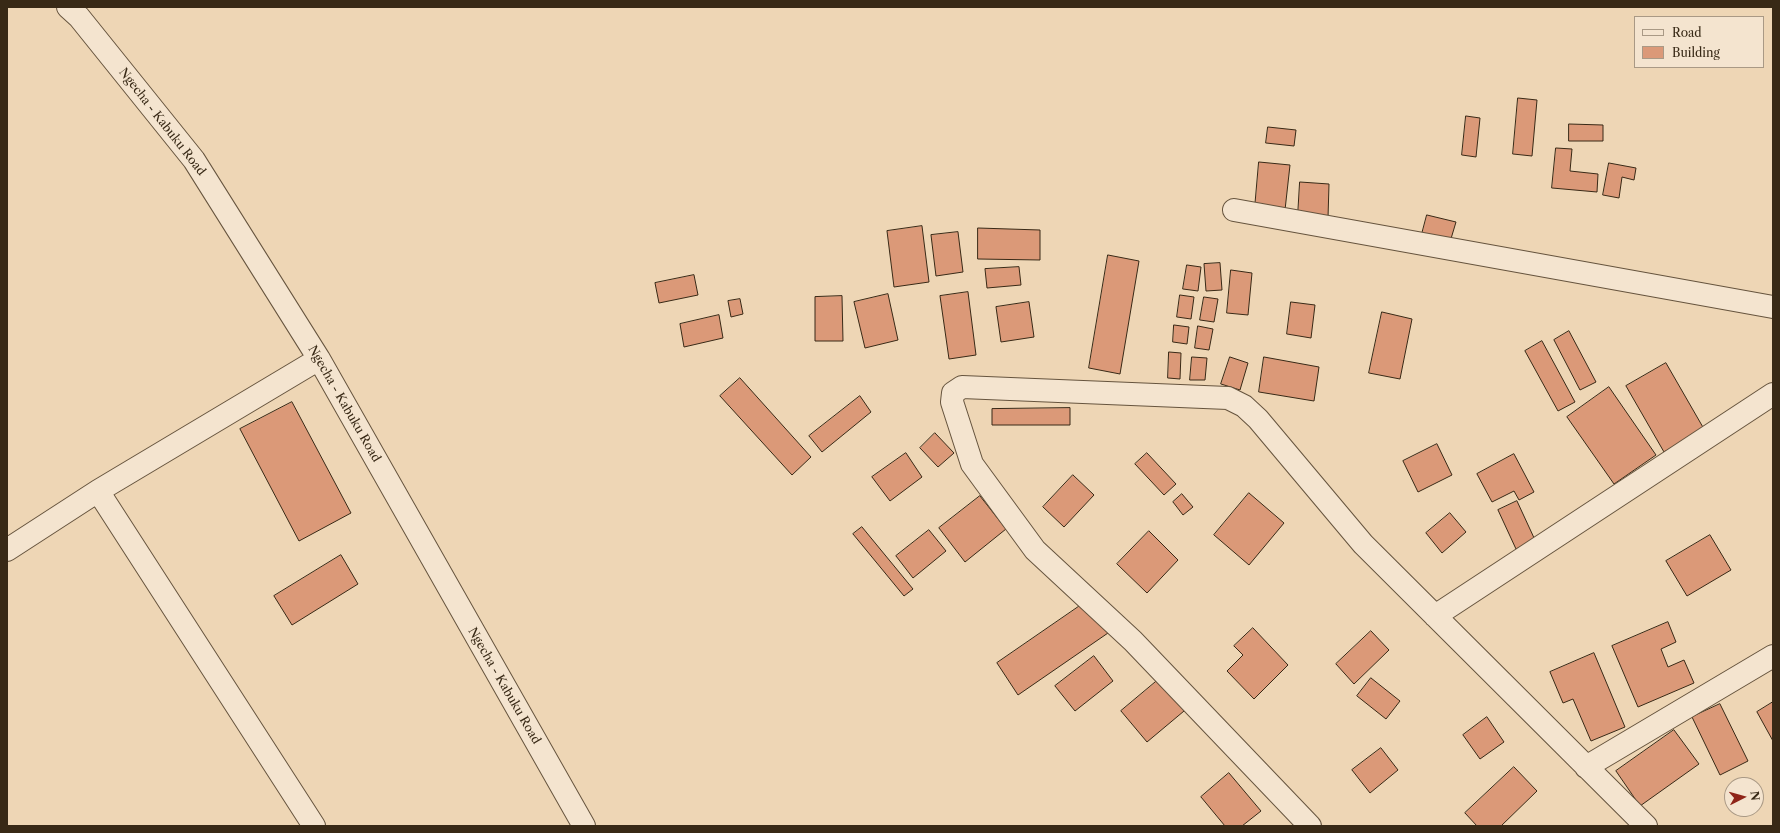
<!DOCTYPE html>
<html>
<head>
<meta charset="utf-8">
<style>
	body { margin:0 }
	#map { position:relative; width:1780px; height:833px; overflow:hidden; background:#eed6b5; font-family:"Libre Caslon Text",serif }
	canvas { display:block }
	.frame { position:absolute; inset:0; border:8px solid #382916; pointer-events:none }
	.legend { position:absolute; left:1634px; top:16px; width:130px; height:52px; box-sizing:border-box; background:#f4e4cf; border:1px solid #a99985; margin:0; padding:5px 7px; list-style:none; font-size:12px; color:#382916 }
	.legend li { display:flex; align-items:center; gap:8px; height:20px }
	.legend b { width:20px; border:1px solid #a99985 }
	.north { position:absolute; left:1724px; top:777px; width:40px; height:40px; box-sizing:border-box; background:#f4e4cf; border:1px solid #a99985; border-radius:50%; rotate:84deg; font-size:11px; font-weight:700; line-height:16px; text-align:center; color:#382916 }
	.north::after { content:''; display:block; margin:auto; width:14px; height:18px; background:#8f2418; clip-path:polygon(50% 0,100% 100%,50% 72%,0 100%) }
</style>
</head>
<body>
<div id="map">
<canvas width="1780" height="833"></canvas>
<div class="frame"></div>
<ul class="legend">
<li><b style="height:5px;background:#f4e4cf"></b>Road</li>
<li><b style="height:11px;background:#db9978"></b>Building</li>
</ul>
<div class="north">N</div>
</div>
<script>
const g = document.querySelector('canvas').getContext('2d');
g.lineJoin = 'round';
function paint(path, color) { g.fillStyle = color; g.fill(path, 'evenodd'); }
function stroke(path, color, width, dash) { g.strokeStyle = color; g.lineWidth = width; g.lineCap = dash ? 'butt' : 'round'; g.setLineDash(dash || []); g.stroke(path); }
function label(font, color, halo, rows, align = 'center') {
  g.font = font + ' "Libre Caslon Text",serif'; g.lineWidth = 3; g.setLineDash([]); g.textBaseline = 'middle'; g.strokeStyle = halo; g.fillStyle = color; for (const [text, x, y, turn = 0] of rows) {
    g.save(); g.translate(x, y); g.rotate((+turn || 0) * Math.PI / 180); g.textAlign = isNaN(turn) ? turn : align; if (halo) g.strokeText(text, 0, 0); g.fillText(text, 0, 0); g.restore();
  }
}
const building = new Path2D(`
	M1518,98L1537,100L1532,156L1513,154Z
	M1466,116L1480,118L1476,157L1462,155Z
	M1569,124L1603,125V141H1569Z
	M1268,127L1296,130L1294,146L1266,143Z
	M1556,148L1572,149L1570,171L1598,174L1597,192L1552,188Z
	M1259,162L1290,165L1285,210L1255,208Z
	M1609,163L1636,168L1634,180L1622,177L1619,198L1603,195Z
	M1300,182L1329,184L1328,218L1298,216Z
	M1427,215L1456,222L1450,242L1422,234Z
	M922,226L929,282L894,287L887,231Z
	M978,228L1040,230V260L978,259Z
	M958,232L963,272L936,276L931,235Z
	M1108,255L1139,261L1120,374L1089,368Z
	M1220,263L1222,290L1206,291L1204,264Z
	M1187,265L1201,267L1198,291L1183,289Z
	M1019,267L1021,285L987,288L985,269Z
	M1231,270L1252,273L1248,315L1227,313Z
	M694,275L698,295L659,303L655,283Z
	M968,292L976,355L949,359L940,296Z
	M888,294L898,340L865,348L854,302Z
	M1180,295L1194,297L1191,319L1177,317Z
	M842,296L843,341H815V297Z
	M1204,297L1218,299L1214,322L1200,320Z
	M740,299L743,314L731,317L728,301Z
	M1029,302L1034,337L1001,342L996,307Z
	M1291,302L1315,305L1311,338L1287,334Z
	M1382,312L1412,319L1400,379L1369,373Z
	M719,315L723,338L684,347L680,324Z
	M1174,325L1189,327L1187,344L1173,342Z
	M1198,326L1213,329L1209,350L1195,348Z
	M1569,331L1596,382L1580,390L1554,340Z
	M1542,341L1575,402L1558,411L1525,351Z
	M1169,352L1181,353L1180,379L1168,378Z
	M1192,357L1207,358L1205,380H1190Z
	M1230,357L1248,363L1240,390L1221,384Z
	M1264,357L1319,367L1314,401L1259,392Z
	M1666,363L1704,429L1664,452L1626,386Z
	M740,378L811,457L792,475L720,396Z
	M1609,387L1656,455L1614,484L1567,417Z
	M860,396L871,412L822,452L809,436Z
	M292,402L351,513L299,541L240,429Z
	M1070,408V425H992V409Z
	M935,433L954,453L938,467L920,448Z
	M1437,444L1452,475L1418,492L1403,461Z
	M906,453L922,477L890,501L872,477Z
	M1147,453L1176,484L1164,495L1135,464Z
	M1514,454L1534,492L1519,500L1514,491L1492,502L1477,474Z
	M1073,475L1094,495L1064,527L1043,507Z
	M1249,493L1284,523L1249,565L1214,535Z
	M1182,494L1193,507L1183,515L1173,502Z
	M980,496L1006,529L965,562L939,528Z
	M1517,501L1535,540L1516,549L1498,510Z
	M1450,513L1466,532L1442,553L1426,533Z
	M862,527L913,589L904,596L853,534Z
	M929,530L946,551L913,578L896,556Z
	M1149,531L1178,560L1147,593L1117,564Z
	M1710,535L1731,570L1687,596L1666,561Z
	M341,555L358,584L292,625L274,596Z
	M1087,601L1108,633L1018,695L997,663Z
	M1668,622L1676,642L1661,649L1668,667L1684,660L1694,683L1638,707L1612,646Z
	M1253,628L1288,665L1254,699L1227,671L1243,655L1234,646Z
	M1371,631L1389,650L1354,684L1336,664Z
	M1594,653L1625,727L1591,741L1573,699L1563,703L1550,672Z
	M1094,656L1113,681L1075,711L1055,686Z
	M1164,675L1190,706L1147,742L1121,711Z
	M1371,678L1400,701L1386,719L1357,696Z
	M1773,702V741L1757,712Z
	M1720,704L1748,761L1720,775L1692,717Z
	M1487,717L1504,742L1480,759L1463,735Z
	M1674,730L1699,764L1640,806L1616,771Z
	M1381,748L1398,770L1370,793L1352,770Z
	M1514,767L1537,791L1501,826H1477L1465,813Z
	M1229,773L1261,811L1242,826H1225L1201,797Z`);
paint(building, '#db9978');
stroke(building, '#382916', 1);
const minor = new Path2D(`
	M68,7L79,17L194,160L319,359L584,826
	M1234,210L1773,307
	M98,491L314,826
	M7,550L98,491L319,359
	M1435,616L1773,394
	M1586,767L1773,656
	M1310,826L1133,641L1035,550L972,464L952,402L953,393L962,387L1228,398L1244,406L1258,419L1363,544L1646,826`);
stroke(minor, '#66543e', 24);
stroke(minor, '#f4e4cf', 22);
label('12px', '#382916', '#f4e4cf', [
	["Ngecha - Kabuku Road",162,122,52],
	["Ngecha - Kabuku Road",344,404,60],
	["Ngecha - Kabuku Road",504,686,60]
]);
</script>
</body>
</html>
